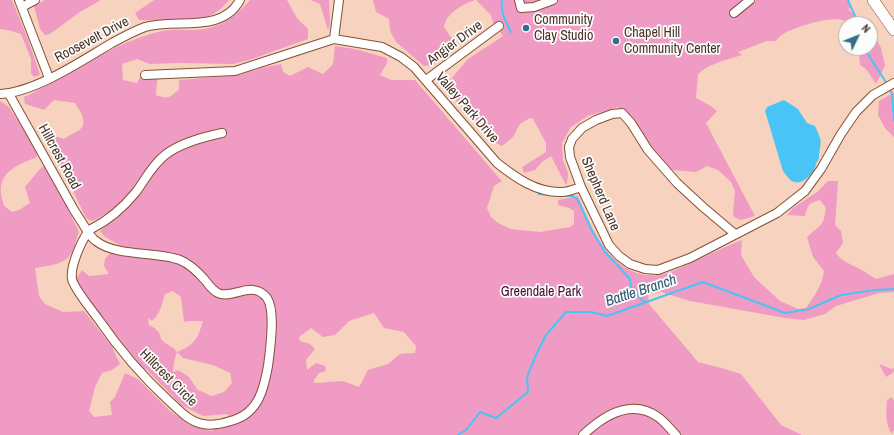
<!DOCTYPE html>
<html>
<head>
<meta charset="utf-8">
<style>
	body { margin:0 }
	#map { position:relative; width:894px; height:435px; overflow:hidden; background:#f7d3bf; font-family:"Archivo Narrow",sans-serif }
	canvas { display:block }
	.north { position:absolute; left:838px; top:16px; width:40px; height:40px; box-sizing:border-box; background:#fcfcfc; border:1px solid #b5aba6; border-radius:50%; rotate:47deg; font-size:11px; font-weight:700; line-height:16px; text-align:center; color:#4a3225 }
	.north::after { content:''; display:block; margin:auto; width:14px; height:18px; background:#346d87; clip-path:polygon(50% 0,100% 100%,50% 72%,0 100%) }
</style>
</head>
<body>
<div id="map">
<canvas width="894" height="435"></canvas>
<div class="north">N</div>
</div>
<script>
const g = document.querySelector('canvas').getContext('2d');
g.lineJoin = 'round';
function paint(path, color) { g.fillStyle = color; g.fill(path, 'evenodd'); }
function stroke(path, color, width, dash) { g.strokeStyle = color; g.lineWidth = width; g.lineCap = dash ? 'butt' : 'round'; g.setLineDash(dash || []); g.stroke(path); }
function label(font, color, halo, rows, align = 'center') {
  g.font = font + ' "Archivo Narrow",sans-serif'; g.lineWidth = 3.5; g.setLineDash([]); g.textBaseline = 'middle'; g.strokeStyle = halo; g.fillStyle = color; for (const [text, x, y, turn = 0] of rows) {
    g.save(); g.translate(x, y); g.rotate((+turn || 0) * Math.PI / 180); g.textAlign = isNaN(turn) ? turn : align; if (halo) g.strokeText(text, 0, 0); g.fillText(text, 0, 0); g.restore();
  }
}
paint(new Path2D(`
	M0,0H12L29,42L40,75L34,77L31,73V59L21,34L12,31L0,29Z
	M45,0H101L80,12L50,34L45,35L40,29L34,6Z
	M154,0H229C224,6 217,13 209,16C195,22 156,21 139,20L135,13Z
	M250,0H287L297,18L308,29V39L249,60L233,64L179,63L150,64L137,59L122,64L123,80L137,83L141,75L159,77L157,81L156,95C168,100 171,97 179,89V80L240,75L266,67L281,64L283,72L290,76L308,67L323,74L333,64L335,46L355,49L387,58V63L380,75L391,80H415L500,179L502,181L494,186L487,208L491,217L498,223L511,229L540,232L570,227L574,224V211L569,208L558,205V200L578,196C593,233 617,287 667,273C675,271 684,266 692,262C709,254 725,247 742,240L741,255L754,277L780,301L798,309L806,308C815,295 822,286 824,271L813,257L807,237C821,224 823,228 826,208L820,200C808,203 808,205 805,216L787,215L793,208L817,192L828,181H838L835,225L841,231L843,243L836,253C842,262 851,264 860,269C865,272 871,276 876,279L894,274V292L879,293L836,306L825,314L804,320L785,318L690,301L661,292L648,294L649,304L698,362L725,369L741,374L781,425L802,435H0V101L8,106L36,147L37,157C23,163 2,169 1,188C0,193 3,201 4,206L12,212L19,210L30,203L25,187L40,169L46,164L79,232C76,239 75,249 70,255C64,265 46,266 35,268L39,296L45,304L63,312L84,311L111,345L120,364L112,370L102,373L95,387L89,411L94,417L112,415L110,402L115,397L125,373L138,379L170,411L190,425L211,431L229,425L228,414L203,416L181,405L146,369L144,370C120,343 97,314 78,283L75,277L78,276L82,270L89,276L109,274L104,266L105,259L118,244L105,237L100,231L108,224V212L97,219L91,221L86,218L71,187L45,140L52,135L64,139C69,135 73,134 78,131C90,124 80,111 75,103L54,100L44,110L25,104L24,97C70,76 112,42 162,31C171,29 183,30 192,30C217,30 234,18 250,0ZM173,291L181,297L184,322L189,321H203C198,338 195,345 177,352C172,345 166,345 161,339C160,331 155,328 149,325L148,318L152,321C161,313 162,304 165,294ZM374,313L384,328L404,332L416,346L415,353L400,354L388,364L368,370L359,387L343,381L314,383V380L319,373L326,371L325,366L316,363L307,370L306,360L315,349L310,344L300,341L299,337L311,328L323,337L335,335L349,321ZM177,352L183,358L213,365L230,373L232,383L224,392L212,396L198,390L189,377L178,370L173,372L174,362Z
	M311,0H329L330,24L328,30L320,4Z
	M373,0H475C462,5 447,12 444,27L457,46L432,65L424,66L396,42L390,31L389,19L376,12Z
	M476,0H848L851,8L848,9L866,24H846V21C832,15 796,27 783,34C780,36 778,38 776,41H767L738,52L742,55C727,60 710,63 698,74L696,98L711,106L717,111L706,123L755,216L741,220L734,217L733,212L735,191L731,182L718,170L707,166L696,172L672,170L642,136L628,113L618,107L588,116L571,127L562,143L563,160L568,173L567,184L566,185L551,156L542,162L535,170L524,173L522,167L546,152V143L533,119L530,118L520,124L513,137L502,146L492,141L465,105C452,102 446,91 441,79H451L468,59L503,36L493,23L491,15Z
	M870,27L872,29L881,48L885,66L876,84L867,70L860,65L859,52L854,48H870Z
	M894,92V137L885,128L878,115L879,101Z
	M879,364L892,369L894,368V372L886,377Z
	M892,397L894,401V430L892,434C885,425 886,410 887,400Z`), '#ef9bc3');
paint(new Path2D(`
	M784,100L798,109L807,123L815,126C821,140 822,139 819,154C819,158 819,160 816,163C816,171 804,185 794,182C790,181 786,175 783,171L765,111L767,107Z`), '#48c4f7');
stroke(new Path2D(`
	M502,0C500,12 506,22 511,32
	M848,0C851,9 856,15 858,24
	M864,48L887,84
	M889,88L892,94L894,120
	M539,194L573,196L578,200L592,231L605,252L630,279L631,287L643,301L646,302
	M458,435L467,429L480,412L496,418L528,392L527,377L536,355L546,335L566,312H591L607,316L703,282L785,313L809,309L841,295L875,290L894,289`), '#48c4f7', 2);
const minor = new Path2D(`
	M19,0L49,78
	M519,0L521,8L534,7L553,0
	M22,7L35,0
	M734,13L750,0
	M334,39L339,0
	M145,75L235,71L334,39L382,47L401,57L414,67L497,163C516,178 537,193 562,192C568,192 575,189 581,187
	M426,80L499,26
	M0,94C36,92 81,61 112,43C123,37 134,31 145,27C176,18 222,34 240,0
	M9,94L74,210L88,232L91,229C109,220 123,208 136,192C145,180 152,165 165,155C180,143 203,137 222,133
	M88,232C90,235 93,239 96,241C116,257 157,251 180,260C190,264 198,272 205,280C209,285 212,290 218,293C233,300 252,279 267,298C276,311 270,350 268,366C264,388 259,412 234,420C224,423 214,426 203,424C189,422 178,409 168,400C142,376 119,349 99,320C92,310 74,289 72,279C70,266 81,242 88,232Z
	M735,234L703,207L677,183L648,150L631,123L622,113L612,114L596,120L582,128L572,139L569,147L570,157L581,187L609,245L619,256L630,264L645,269L658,270L690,258L777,213L805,191L821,169L841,134L856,112L873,95L894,83
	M583,435C603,416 631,398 658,417C665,422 670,429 676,435`);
const secondary = new Path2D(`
	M873,0L894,30`);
stroke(minor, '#845133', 10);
stroke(secondary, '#845133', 12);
stroke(minor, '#fff', 8);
stroke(secondary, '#fff', 11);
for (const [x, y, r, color] of [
	[526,28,4,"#346d87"],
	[616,41,4,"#346d87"]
]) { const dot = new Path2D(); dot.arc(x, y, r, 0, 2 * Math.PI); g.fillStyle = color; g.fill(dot); stroke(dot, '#fcfcfc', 1.5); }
label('14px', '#4a3225', '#fcfcfc', [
	["Community",534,20],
	["Clay Studio",534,36],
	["Chapel Hill",624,33],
	["Community Center",624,49]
], 'left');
label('14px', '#4a3225', '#fcfcfc', [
	["Roosevelt Drive",92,40,-28],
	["Angier Drive",455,43,-36],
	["Valley Park Drive",467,108,49],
	["Hillcrest Road",59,157,61],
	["Shepherd Lane",600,194,67],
	["Hillcrest Circle",168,378,45]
]);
label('14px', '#490e30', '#fcfcfc', [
	["Greendale Park",541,292]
]);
label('italic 15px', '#2a5b71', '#fcfcfc', [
	["Battle Branch",641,291,-18]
]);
</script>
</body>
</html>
